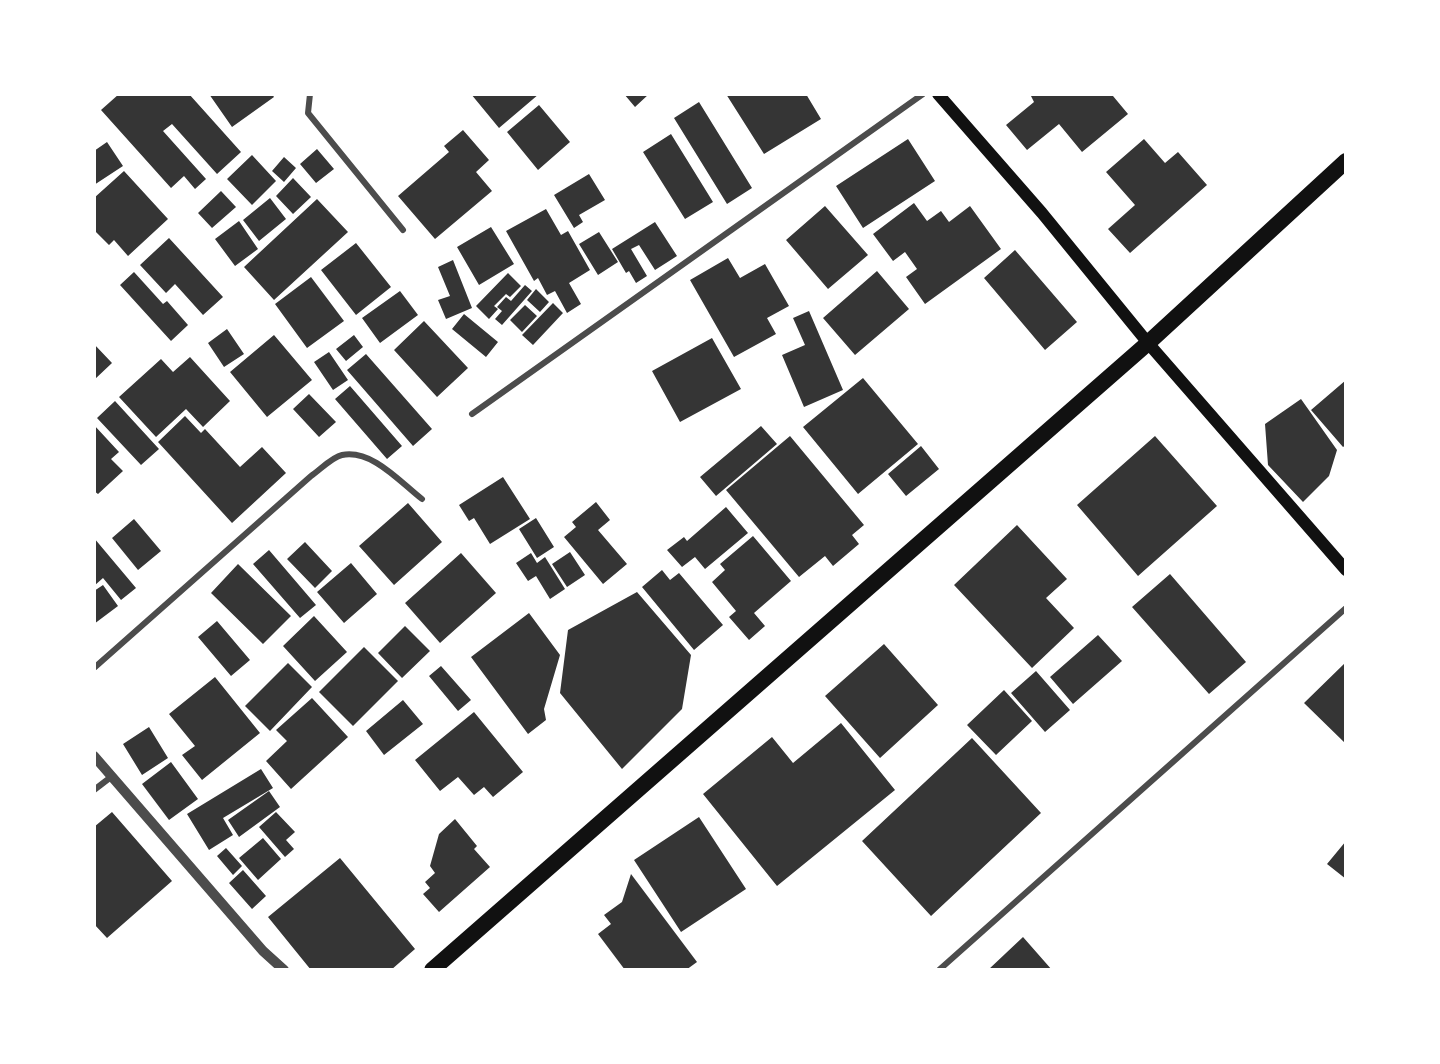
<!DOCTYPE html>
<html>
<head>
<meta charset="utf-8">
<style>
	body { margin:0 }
	#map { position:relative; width:1440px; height:1064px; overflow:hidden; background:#fff; font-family:"Alegreya Sans",sans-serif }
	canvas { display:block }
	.frame { position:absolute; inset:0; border:96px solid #fff; pointer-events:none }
</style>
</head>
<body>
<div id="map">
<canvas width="1440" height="1064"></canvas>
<div class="frame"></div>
</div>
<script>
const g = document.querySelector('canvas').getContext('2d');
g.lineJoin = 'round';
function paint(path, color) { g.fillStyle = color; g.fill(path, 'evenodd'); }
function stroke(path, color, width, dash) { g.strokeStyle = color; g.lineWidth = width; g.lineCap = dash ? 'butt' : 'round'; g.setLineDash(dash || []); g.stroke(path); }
paint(new Path2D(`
	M119,94H189L241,152L217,174L172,124L163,131L206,179L195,189L184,176L171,188L101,110Z
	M209,94H272L274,97L232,127Z
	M471,94H539L499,128Z
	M624,94H649L635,107Z
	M726,94H806L821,119L764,154Z
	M1030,94H1115L1113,96L1128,114L1082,152L1059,124L1027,150L1006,125L1034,102Z
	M699,102L752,188L727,204L674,118Z
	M539,105L570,142L538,170L507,132Z
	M463,130L489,160L476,172L492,191L435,239L398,196L449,152L444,146Z
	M671,134L713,202L685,219L643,152Z
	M908,139L935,181L863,228L836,186Z
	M1144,139L1165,163L1178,152L1207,185L1130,253L1108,229L1135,205L1106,172Z
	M107,142L123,166L94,185V151Z
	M317,149L334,169L316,183L300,164Z
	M252,155L276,181L252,205L227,179Z
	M284,157L296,168L284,182L272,171Z
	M124,171L168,219L128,256L114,240L109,245L94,230V198Z
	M589,174L605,200L579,215L583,222L574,228L554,195Z
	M293,178L311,197L293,214L276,196Z
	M221,191L236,207L212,228L198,213Z
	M270,198L286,219L259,241L243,220Z
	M317,199L348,232L274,300L244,267Z
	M914,203L927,221L941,211L949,222L970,206L1001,249L925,304L906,277L917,269L905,252L893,261L873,234Z
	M825,206L868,255L828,289L786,240Z
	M546,209L561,235L568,231L590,270L569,283L581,304L567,313L555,291L547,295L538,278L534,281L506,231Z
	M239,221L258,249L235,266L215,239Z
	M655,222L677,256L655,270L639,245L631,249L647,276L636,283L629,271L626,273L612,249Z
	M491,227L514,264L479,285L457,247Z
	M599,232L618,262L598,275L579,244Z
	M169,238L223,297L203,315L175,284L166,293L140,265Z
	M356,243L391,287L356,315L321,270Z
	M1015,250L1077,322L1045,350L984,278Z
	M728,258L740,278L765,264L789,306L767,318L776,334L734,357L690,280Z
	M453,260L472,308L446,319L438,300L450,296L438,267Z
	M877,271L909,309L855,355L823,318Z
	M134,272L163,304L167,301L188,325L171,341L120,285Z
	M508,273L521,286L510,297L506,294L494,306L498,309L489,319L476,306Z
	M311,277L344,321L307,348L275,304Z
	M525,285L532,291L502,325L495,319L502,311L497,307L506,297L511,301Z
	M536,289L549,302L540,312L527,300Z
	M400,291L418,315L380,343L362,318Z
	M553,303L563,313L533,345L522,335Z
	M525,305L537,316L522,332L510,320Z
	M809,311L843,390L804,407L782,355L805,345L793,318Z
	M464,314L498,342L486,357L452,329Z
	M424,321L468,368L437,397L394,350Z
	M227,329L244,354L224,367L208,343Z
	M274,335L312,380L267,417L230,372Z
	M354,335L363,347L346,361L336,349Z
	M712,338L741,389L680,422L652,371Z
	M94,344L112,363L94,380Z
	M329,352L348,380L333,390L314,362Z
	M366,354L432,429L413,446L347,370Z
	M190,357L230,401L203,427L186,409L156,437L119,397L161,359L173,372Z
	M863,378L918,444L858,494L803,427Z
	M1346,380V445L1343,447L1311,410Z
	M350,386L402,446L387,459L335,399Z
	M309,394L336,422L319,437L293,409Z
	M1301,399L1337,450L1329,476L1303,502L1268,465L1265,424Z
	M115,401L159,449L141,465L97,418Z
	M185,416L201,433L205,429L240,467L262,447L286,473L232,523L158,442Z
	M94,425L119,452L111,459L123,471L98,494L94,491Z
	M761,426L777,444L716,496L700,477Z
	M790,436L864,525L852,535L859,544L833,566L825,556L799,577L726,490Z
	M1155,436L1217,506L1138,576L1077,505Z
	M921,446L939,469L906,496L888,474Z
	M503,477L530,519L490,544L474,518L469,521L459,505Z
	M596,502L610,520L598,530L627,564L603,584L564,537L576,527L572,522Z
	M408,503L442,542L394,585L359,546Z
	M726,507L748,533L705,569L695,557L682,567L667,550L684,537L687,541Z
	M536,518L554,547L537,558L519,529Z
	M134,519L161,551L138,570L112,538Z
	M1017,525L1067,579L1046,598L1074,628L1032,668L954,585Z
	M753,536L791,581L754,613L765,626L749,640L729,617L736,611L712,582L725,570L720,564Z
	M94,538L136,588L121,600L103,578L94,586Z
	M305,542L332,571L315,588L287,559Z
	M269,550L316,605L300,618L253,564Z
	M570,552L585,575L567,587L552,564Z
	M461,553L496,593L440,643L405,603Z
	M531,553L537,563L545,557L565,589L550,599L536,576L528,581L516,563Z
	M351,563L377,594L344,623L317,592Z
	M238,564L291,616L263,644L211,593Z
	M662,570L670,580L679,573L723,625L694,650L642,587Z
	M1170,574L1246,662L1209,694L1132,607Z
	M103,585L118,606L94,624V591Z
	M637,592L691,655L682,709L622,769L560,693L568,630Z
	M529,613L560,655L544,709L546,720L528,734L471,657Z
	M314,616L347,652L315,681L283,646Z
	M217,621L250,660L231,676L198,637Z
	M405,626L430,651L402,678L378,653Z
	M1098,635L1122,661L1073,704L1050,677Z
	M884,644L938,705L880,758L825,696Z
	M364,647L398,681L353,726L319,692Z
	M1346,662V744L1304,703Z
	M288,663L312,687L270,731L245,706Z
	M441,666L471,700L458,711L429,676Z
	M1036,671L1070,710L1045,732L1011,693Z
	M215,677L260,733L202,780L182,755L195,746L169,714Z
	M1004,690L1032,721L996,755L967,725Z
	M312,698L348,737L291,789L266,761L287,741L276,730Z
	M403,700L423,724L384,755L366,731Z
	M474,712L523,772L493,797L484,787L474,795L458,777L440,791L415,760Z
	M841,723L895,790L777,886L703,794L772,737L793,763Z
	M149,727L168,758L142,775L123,744Z
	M972,738L1041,813L931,916L862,841Z
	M171,762L198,799L169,820L142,784Z
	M261,769L273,788L223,818L233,835L209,850L187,814Z
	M269,791L280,807L239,837L228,820Z
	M112,812L172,881L107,938L94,924V827Z
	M276,812L295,832L286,840L294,849L285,857L259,827Z
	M699,817L746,889L681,932L634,860Z
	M455,819L477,846L474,849L490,867L439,912L423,894L430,888L425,882L435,873L430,866L439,834Z
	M263,838L281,859L258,880L239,858Z
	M1346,841V879L1327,864Z
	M226,848L242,866L233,875L217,856Z
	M340,858L415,949L391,970H311L268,917Z
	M243,870L266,896L252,909L229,883Z
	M631,874L697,962L686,970H625L598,934L611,924L604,915L622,902Z
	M1023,937L1052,970H988Z`), '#353535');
stroke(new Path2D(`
	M310,94L308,113L403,230
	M472,414L923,94
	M94,668L311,476C320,470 332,457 342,455C372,449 400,482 422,499
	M94,790L111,777
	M939,970L1346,608`), '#4c4c4c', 6);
stroke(new Path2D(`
	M94,756L263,951L284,970`), '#4c4c4c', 10);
stroke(new Path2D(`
	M938,94L1042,213L1148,343L1346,570`), '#111', 12);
stroke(new Path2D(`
	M432,970L1148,343L1346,161`), '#111', 16);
</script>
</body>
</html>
